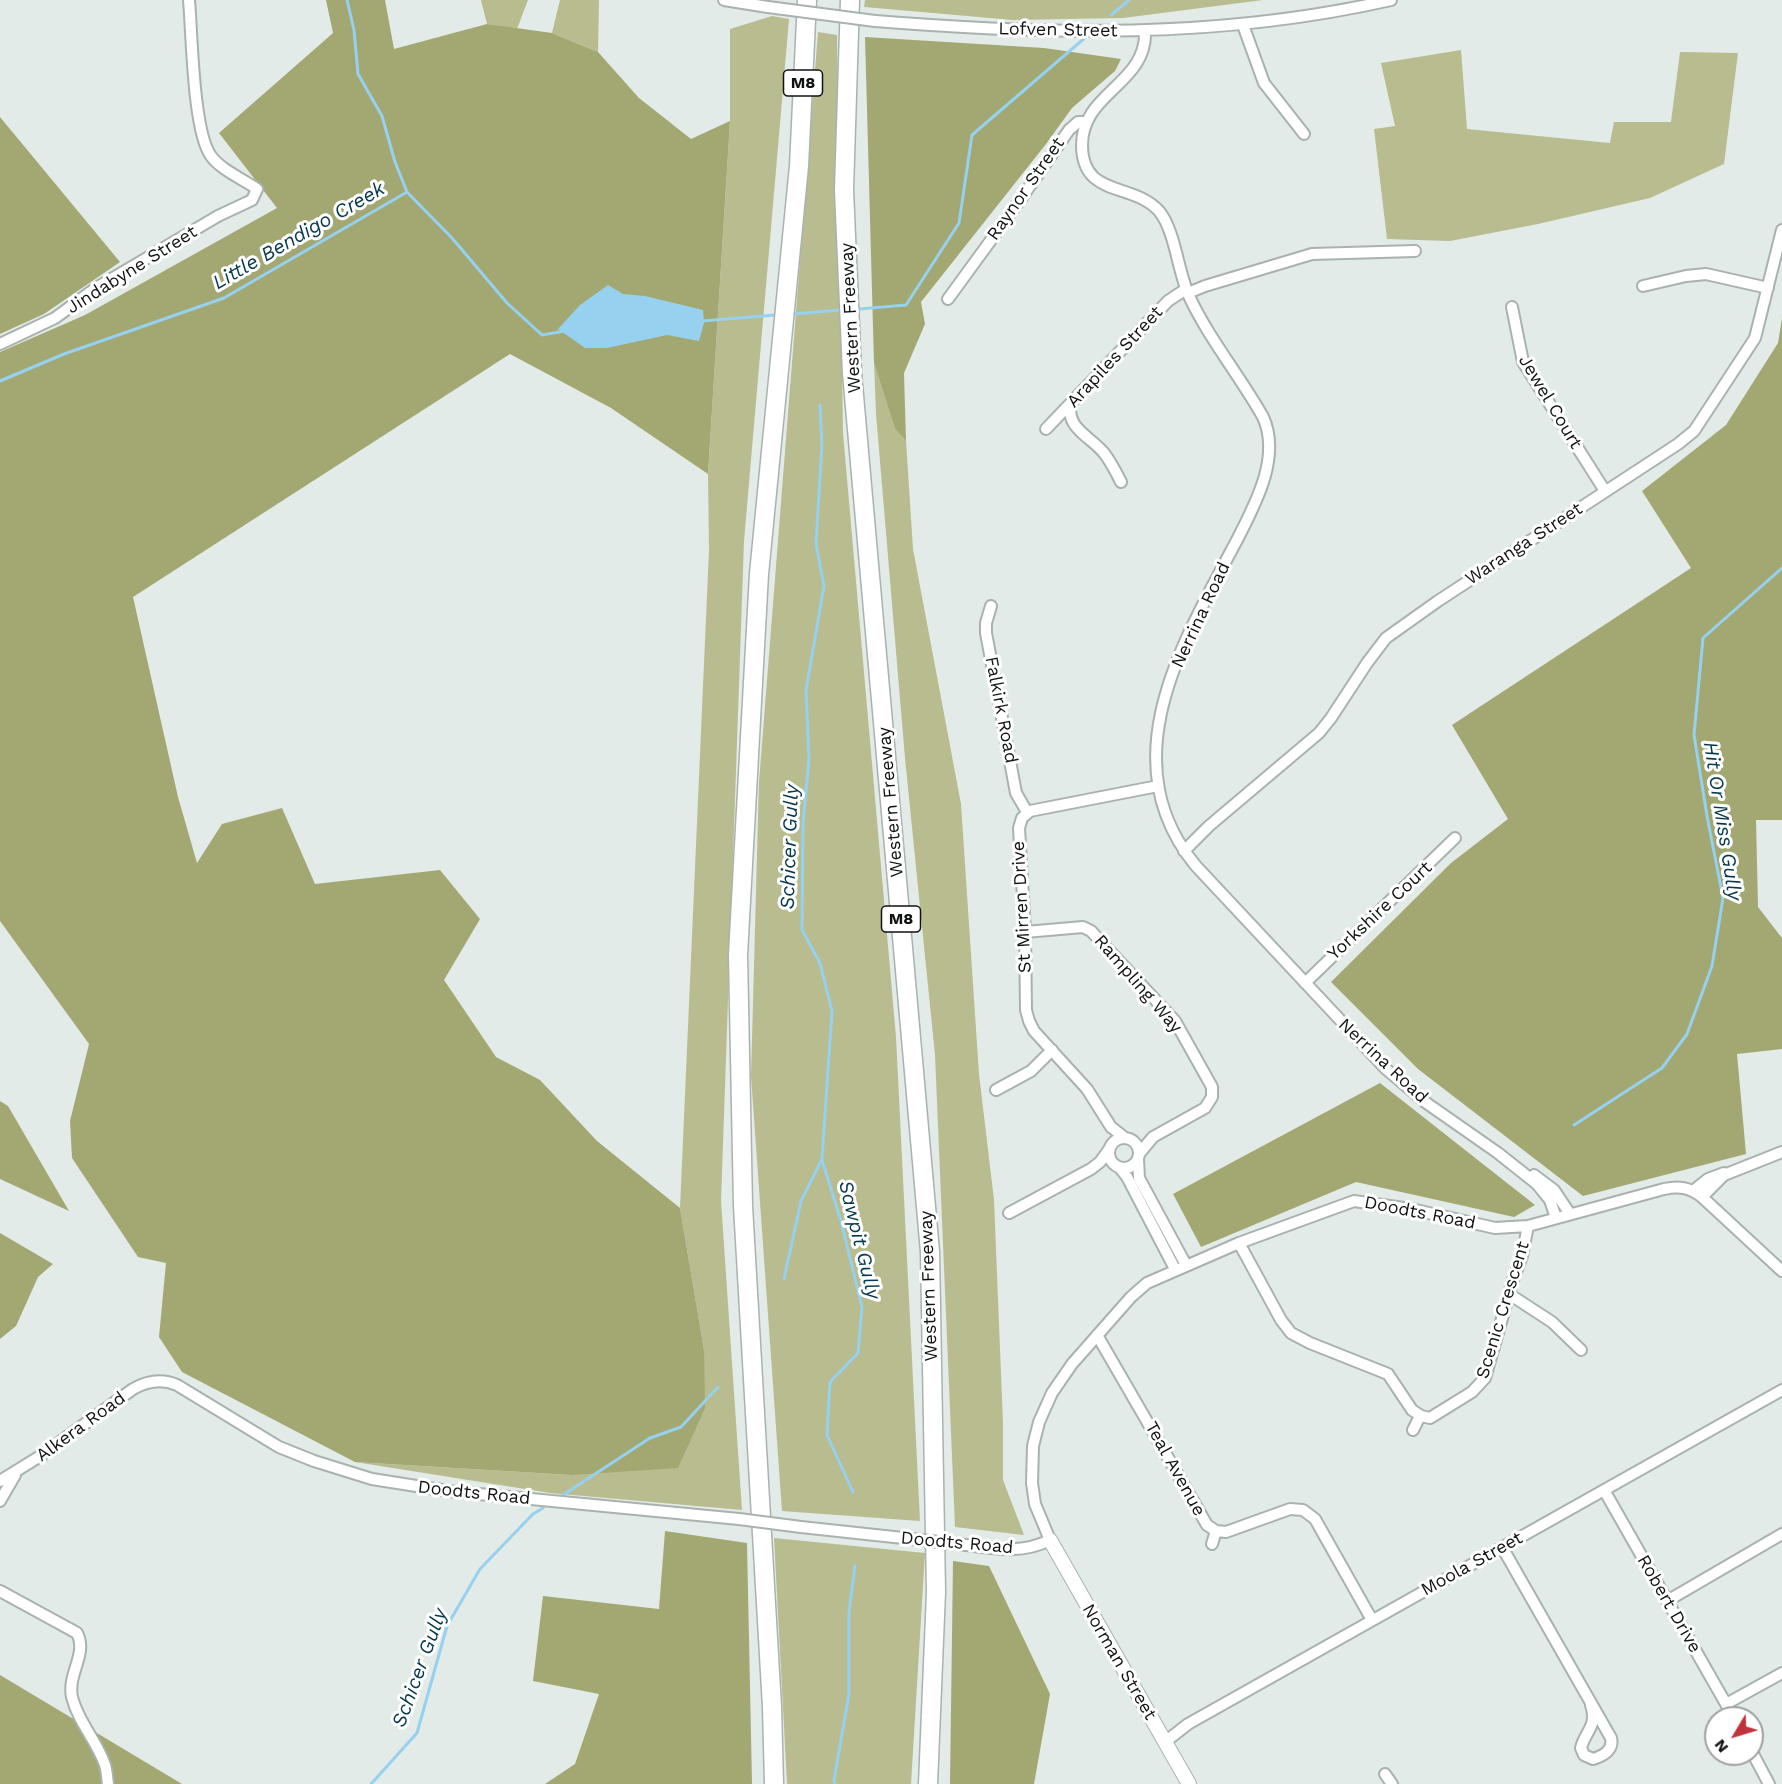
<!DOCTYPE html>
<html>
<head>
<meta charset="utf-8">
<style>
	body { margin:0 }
	#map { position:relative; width:1782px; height:1784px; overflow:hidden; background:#e2ebe7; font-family:"Work Sans",sans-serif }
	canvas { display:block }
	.north { position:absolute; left:1704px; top:1706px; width:60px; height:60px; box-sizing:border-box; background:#fff; border:2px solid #9fa1a0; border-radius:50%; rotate:232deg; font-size:16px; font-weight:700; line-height:24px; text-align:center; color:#101312 }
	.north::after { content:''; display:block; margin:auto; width:21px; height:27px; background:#c2323c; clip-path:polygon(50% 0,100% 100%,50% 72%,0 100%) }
</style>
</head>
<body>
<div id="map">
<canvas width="1782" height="1784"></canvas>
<div class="north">N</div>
</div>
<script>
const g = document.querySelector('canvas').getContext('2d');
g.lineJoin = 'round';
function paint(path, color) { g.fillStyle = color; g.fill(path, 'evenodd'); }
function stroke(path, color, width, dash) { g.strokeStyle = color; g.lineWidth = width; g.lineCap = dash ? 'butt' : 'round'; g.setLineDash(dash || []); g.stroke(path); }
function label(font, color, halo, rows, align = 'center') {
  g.font = font + ' "Work Sans",sans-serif'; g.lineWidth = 6; g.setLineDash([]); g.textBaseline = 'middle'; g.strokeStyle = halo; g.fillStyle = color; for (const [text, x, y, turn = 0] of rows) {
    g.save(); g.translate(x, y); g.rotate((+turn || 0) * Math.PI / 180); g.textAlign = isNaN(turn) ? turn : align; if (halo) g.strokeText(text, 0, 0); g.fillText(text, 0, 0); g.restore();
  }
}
paint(new Path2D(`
	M481,0H528L517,29L487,24Z
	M560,0H599L598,52L552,33Z
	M865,0H1263L1123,18L1013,20L864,7Z
	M772,16L789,19L744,541L721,1201L742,1510L550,1493L355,1462L571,1475L704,1350L680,1208L709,550L708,474L730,121V29Z
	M818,32L837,35L843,433L896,1037L920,1521L782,1511L751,1076L759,782Z
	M1461,50L1467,129L1610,143L1614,122H1671L1680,52L1738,53L1724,164L1650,198L1538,224L1450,241L1387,239L1374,129L1395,126L1381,63Z
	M874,363L895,429L906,441L913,549L961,804L979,1074L994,1200L1003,1423V1480L1024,1535L955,1527L935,1055L905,758L876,414Z
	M774,1538L925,1553L911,1784H787Z`), '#b8bc8f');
paint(new Path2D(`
	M326,0H385L394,49L487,24L552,33L598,52L639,98L691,139L730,121L708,474L611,408L510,354L133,597L178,797L197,863L222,824L282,808L315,884L440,870L480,919L444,980L496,1057L540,1080L597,1141L680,1208L704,1350L705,1408L678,1468L571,1475L355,1462L182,1372L159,1337L166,1263L138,1257L72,1158L70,1121L89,1044L0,921V352L85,315L277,208L219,133L333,33Z
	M865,37L1044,48L1121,59L1115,71L1072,108L1046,144L921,302L925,324L904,373L906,441L895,429L874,363Z
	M0,117L120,262L44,314L0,334Z
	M1782,318V820H1756L1758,907L1782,938V1049L1737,1054L1746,1154L1583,1196L1418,1069L1331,982L1451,863L1508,819L1452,725L1691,568L1642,491L1726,425L1778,343Z
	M1380,1083L1535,1205L1514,1217L1356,1182L1201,1247L1173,1194Z
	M0,1101L8,1106L69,1211L0,1179Z
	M0,1233L53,1264L38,1277L16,1326L0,1339Z
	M665,1531L747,1543L752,1784H545L575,1764L599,1694L533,1681L543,1596L659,1609Z
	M953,1561L989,1566L1050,1694L1034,1784H950Z
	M0,1675L182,1784H0Z`), '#a3a772');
paint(new Path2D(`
	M608,285L623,294L645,296L703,310L704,323L699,341L667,335L607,348H585L558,329L580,305Z`), '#96d1ef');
stroke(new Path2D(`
	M347,0L354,30L358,74L382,116L395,162L407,192
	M1111,15L1129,0
	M859,309L906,305L959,223L972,135L1087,36
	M794,314L840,310
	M702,321L775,315
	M0,381L64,354L224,298L407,192L452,238L507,303L542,335L565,331
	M1574,1125L1662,1068L1687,1034L1712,966L1723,898L1707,816L1694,735L1703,638L1782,568
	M822,1160L841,1221L862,1307L858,1353L830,1382L827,1435L853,1492
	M784,1279L801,1201L822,1159L832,1011L820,963L802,930L803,823L809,759L806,690L824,586L816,544L822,445L820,405
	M563,1495L650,1438L681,1427L718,1387
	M371,1784L417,1733L447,1626L480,1569L533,1514L543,1508
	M835,1784L834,1780L849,1694V1612L855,1566`), '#96d1ef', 3);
const street = new Path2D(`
	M724,0L768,7
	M875,21C1050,35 1219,39 1391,0
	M1243,25L1264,83L1304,134
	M1145,30C1148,84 1082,92 1082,145C1082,198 1133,182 1159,211C1175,230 1178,272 1189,296C1209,339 1240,376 1263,417C1281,456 1256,503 1238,538C1185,639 1108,760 1196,866L1386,1069L1425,1102L1498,1153L1537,1184L1550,1200L1556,1218
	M1643,286L1686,276L1706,274L1768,288
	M1188,293L1205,286L1312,254L1415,251
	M948,299L1018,203L1069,130L1078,122H1086
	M1512,307L1523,362L1605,491
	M0,344L55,318L96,288L218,216L252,200L257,189C243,179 221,170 211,156C193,132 192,34 189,0
	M1071,403C1065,428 1090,436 1104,453C1111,462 1116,472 1121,482
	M1046,429L1168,301L1186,289
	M991,606L986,623V633L1016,793L1027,812
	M1184,851L1209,826L1319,733L1331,718L1367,663L1386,638L1438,601L1678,444L1694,431L1755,338L1782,230
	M1025,932L1083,927L1091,931L1175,1021L1212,1087V1097L1205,1108L1153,1137L1139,1154
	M1305,983L1455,838
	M996,1090L1031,1071L1052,1050
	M1125,1138L1111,1127L1087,1089L1034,1031L1029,1021L1026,1010L1025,932L1019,828L1022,818L1030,811L1158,786
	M1109 1153a15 15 0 1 1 30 0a15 15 0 1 1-30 0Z
	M1138,1159L1139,1178L1186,1265
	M1119,1167L1127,1177L1175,1269
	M1534,1175L1554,1190L1570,1214
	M1693,1191L1708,1179L1724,1173
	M1702,1197L1724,1175L1782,1152
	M1009,1213L1091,1169L1100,1162L1110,1148
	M1239,1243L1281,1320L1291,1333L1310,1343L1388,1374L1412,1410L1421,1416L1430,1418L1472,1392L1485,1378L1513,1280L1522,1256L1528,1226
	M1509,1294L1552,1322L1581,1350
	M1097,1335L1207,1525L1216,1531L1226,1532L1290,1509L1303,1510L1315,1519L1372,1620
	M1413,1430L1420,1416
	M0,1481L42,1455L133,1389C147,1381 161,1378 177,1385L279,1447L314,1461L372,1479L448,1491L739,1519
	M1604,1490L1734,1718
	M0,1501L15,1475
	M801,1527L903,1538
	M1212,1544L1216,1531
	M966,1545C996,1549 1022,1554 1050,1540L1035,1504L1032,1483L1033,1446L1039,1422L1052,1393L1072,1364L1131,1297L1147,1283L1239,1243L1354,1201L1411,1209L1495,1228L1528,1226L1664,1189C1679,1186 1689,1187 1702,1197L1782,1271
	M1502,1547L1611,1738C1614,1750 1603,1756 1593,1759L1584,1755L1581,1748C1585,1731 1598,1727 1591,1705
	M0,1591L77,1633C88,1654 67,1674 72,1697C78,1722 97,1741 105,1765C107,1771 107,1778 108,1784
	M1667,1601L1782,1534
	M1726,1704L1782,1673
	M1165,1742L1188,1724L1782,1390
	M1752,1752L1769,1784
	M1385,1774L1392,1784`);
const secondary = new Path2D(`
	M1050,1540L1189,1784`);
const highway = new Path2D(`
	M850,0L844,190L852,373L930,1252L936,1592L928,1784
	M774,1784L772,1707L743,1206L738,955L759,574L799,166L807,0`);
stroke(street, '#aab2af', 14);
stroke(secondary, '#aab2af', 16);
stroke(highway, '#aab2af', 21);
stroke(street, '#fff', 10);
stroke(secondary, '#fff', 14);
stroke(highway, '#fff', 18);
const streetBridge = new Path2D(`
	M768,7L875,21
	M739,1519L801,1527
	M903,1538L966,1545`);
stroke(streetBridge, '#aab2af', 14, []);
stroke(streetBridge, '#fff', 10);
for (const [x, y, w] of [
	[803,83,39],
	[901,919,39]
]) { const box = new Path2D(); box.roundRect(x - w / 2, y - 13, w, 26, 4.5); g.fillStyle = '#fff'; g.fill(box); stroke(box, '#101312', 1.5); }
label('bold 16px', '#101312', null, [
	["M8",803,83],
	["M8",901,919]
]);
label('18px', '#101312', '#fff', [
	["Lofven Street",1058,30,1],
	["Raynor Street",1026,189,-55],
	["Jindabyne Street",132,270,-32],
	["Western Freeway",851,318,-93],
	["Arapiles Street",1115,357,-47],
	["Jewel Court",1550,402,59],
	["Waranga Street",1524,544,-33],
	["Nerrina Road",1201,615,-65],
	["Falkirk Road",1001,710,79],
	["Western Freeway",891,802,-95],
	["St Mirren Drive",1022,907,-93],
	["Yorkshire Court",1380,911,-43],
	["Rampling Way",1138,984,49],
	["Nerrina Road",1383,1061,43],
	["Doodts Road",1420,1213,11],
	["Western Freeway",929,1286,-92],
	["Scenic Crescent",1503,1310,-73],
	["Alkera Road",81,1427,-36],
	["Teal Avenue",1175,1469,61],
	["Doodts Road",474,1493,6],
	["Doodts Road",957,1543,5],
	["Moola Street",1472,1564,-29],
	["Robert Drive",1669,1604,60],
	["Norman Street",1119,1662,60]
]);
label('italic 20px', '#05394d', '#fff', [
	["Little Bendigo Creek",299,236,-30],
	["Hit Or Miss Gully",1722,821,81],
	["Schicer Gully",790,847,-88],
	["Sawpit Gully",859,1240,76],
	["Schicer Gully",420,1668,-70]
]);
</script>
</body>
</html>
